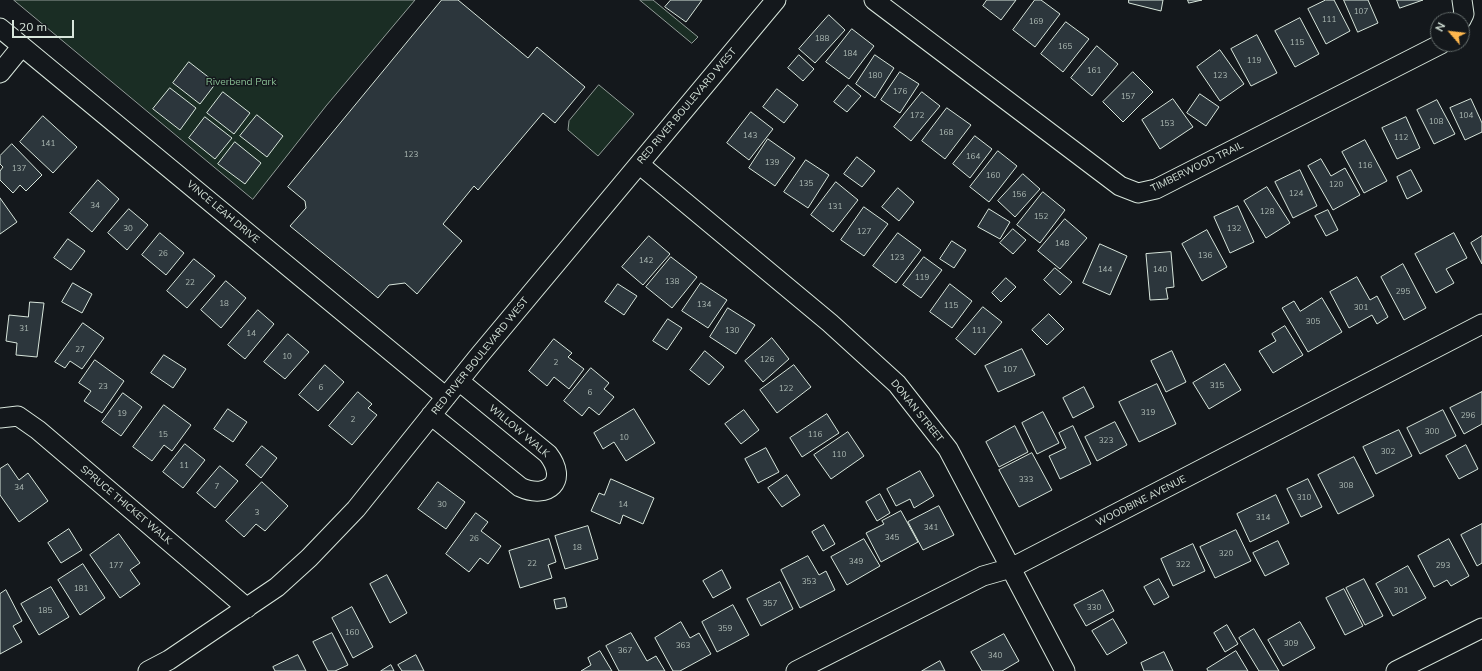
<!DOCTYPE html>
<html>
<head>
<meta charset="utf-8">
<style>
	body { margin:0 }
	#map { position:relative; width:1482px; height:671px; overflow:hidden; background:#14181c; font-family:Mulish,sans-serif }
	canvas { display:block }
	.north { position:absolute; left:1430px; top:12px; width:40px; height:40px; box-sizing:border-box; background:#14181c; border:1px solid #626a69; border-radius:50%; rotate:298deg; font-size:11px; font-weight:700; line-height:16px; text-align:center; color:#d8e6dc }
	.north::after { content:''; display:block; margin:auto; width:14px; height:18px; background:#ffb74d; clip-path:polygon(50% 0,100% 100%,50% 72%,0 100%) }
	.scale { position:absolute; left:12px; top:20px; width:62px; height:18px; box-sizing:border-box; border:2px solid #d8e6dc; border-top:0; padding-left:5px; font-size:12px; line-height:14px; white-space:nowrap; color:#d8e6dc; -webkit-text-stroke:3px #14181c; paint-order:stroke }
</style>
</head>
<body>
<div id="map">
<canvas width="1482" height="671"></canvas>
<div class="north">N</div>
<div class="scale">20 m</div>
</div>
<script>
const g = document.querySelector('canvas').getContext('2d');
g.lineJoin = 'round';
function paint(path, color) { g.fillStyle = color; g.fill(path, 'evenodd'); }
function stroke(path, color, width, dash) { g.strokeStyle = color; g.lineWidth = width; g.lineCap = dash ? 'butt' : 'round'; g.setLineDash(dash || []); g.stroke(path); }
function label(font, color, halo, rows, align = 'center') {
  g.font = font + ' Mulish,sans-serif'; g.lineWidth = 3; g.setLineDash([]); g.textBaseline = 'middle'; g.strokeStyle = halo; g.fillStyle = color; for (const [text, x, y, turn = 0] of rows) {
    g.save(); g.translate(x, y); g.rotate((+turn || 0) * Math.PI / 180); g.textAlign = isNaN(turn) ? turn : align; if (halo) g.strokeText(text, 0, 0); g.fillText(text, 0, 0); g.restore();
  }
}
const green = new Path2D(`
	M14,0H415L326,106L253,199Z
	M640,0H653L698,37L692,43Z
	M599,85L634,114L598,156L568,130L569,121Z`);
paint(green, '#1a2d24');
stroke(green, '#939e99', 1);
const building = new Path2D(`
	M442,0H458L528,58L537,47L585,87L555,123L543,113L478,190L474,186L443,224L462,241L417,294L405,283L389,285L378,298L290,226L306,208L305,201L288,187Z
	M671,0H702L686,22L665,7Z
	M987,0H1016L1001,20L983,6Z
	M1035,0H1041L1060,14L1035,47L1013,30Z
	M1129,0H1163L1161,11L1129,3Z
	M1188,0H1202L1189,3Z
	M1326,0H1334L1350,31L1326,44L1308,9Z
	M1344,0H1368L1378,23L1358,32Z
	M1397,0H1423L1400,8Z
	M829,15L845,30L815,63L799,49Z
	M1300,18L1319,54L1295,67L1275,31Z
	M1066,22L1089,39L1063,72L1041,54Z
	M852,29L874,46L849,79L826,62Z
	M1257,35L1277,73L1251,86L1231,49Z
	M1097,46L1118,64L1092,96L1071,78Z
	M1220,50L1244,84L1220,101L1197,67Z
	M799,55L814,69L803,81L788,68Z
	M875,55L894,68L875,98L856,84Z
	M189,62L216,83L200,104L173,83Z
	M900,72L919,84L900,113L881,100Z
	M1133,72L1153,92L1123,122L1103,102Z
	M848,85L861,96L847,112L834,102Z
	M170,88L196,108L180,130L153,109Z
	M777,89L798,105L784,123L763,107Z
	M223,92L250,113L234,134L207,113Z
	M922,92L940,106L911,141L894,127Z
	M1200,94L1219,107L1206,126L1187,113Z
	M1173,99L1193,127L1160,149L1142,120Z
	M1471,99L1482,123V132L1465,140L1450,108Z
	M1437,100L1455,134L1434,144L1417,110Z
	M947,108L971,125L945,159L922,141Z
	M751,112L773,129L749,160L727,143Z
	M257,115L283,136L267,157L240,136Z
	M43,116L77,147L53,173L20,142Z
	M205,117L232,138L215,159L189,138Z
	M1406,117L1420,148L1397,159L1382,128Z
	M975,136L992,149L970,178L953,164Z
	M768,139L795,158L775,186L749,168Z
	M1365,140L1387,181L1364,193L1342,152Z
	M235,142L261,163L245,184L218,164Z
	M12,144L42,175L26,191L20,185L13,193L0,180V171L3,167L0,164V156Z
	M998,151L1017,166L989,202L970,187Z
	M857,157L875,171L862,187L844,174Z
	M1321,159L1331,176L1345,168L1360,195L1333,210L1308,166Z
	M806,160L829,175L808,208L784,192Z
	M1300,170L1317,206L1293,218L1275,182Z
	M1411,170L1422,191L1407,199L1397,177Z
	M1023,174L1040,189L1015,217L998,201Z
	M98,180L119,199L92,232L70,213Z
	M836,182L858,200L833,232L811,215Z
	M1267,187L1290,223L1266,238L1244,201Z
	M898,188L914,202L899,221L882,207Z
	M1043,192L1065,210L1040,243L1017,225Z
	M0,198L17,222L0,234Z
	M1238,206L1254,242L1230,253L1214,217Z
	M864,207L888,224L864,256L841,240Z
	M129,209L148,225L127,250L108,233Z
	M989,209L1010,222L1000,239L978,227Z
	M1328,210L1338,230L1326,236L1315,216Z
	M1065,219L1087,238L1060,269L1038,251Z
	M1013,229L1026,240L1013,254L1000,243Z
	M1207,230L1227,267L1202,281L1182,244Z
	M160,233L184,253L166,275L142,255Z
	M898,233L921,250L896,283L873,266Z
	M1454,233L1467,258L1446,269L1454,283L1436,293L1415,254Z
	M649,236L670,254L643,285L622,267Z
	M1482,236V264L1471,243Z
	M68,239L85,251L71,270L54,258Z
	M952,241L966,250L954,268L940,259Z
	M1100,244L1127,256L1110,295L1083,283Z
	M1171,252L1174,287L1166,288L1168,299L1150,300L1146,254Z
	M671,257L697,277L672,308L646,287Z
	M924,257L942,270L921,298L903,285Z
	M194,259L215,276L187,308L167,291Z
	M1403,264L1426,308L1404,320L1381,277Z
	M1055,268L1072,282L1060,295L1044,280Z
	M1357,277L1370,300L1377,296L1388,317L1377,324L1372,315L1349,328L1330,292Z
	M1006,278L1016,287L1001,302L992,293Z
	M226,281L246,298L221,328L201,310Z
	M73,283L92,294L82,313L62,302Z
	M701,283L727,300L708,328L682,311Z
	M618,284L637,296L624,315L605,302Z
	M950,284L972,301L952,328L930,312Z
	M1322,298L1342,332L1308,352L1282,308L1294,301L1300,311Z
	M30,302L44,303L37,357L16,355L17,343L6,341L9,315L28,317Z
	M983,307L1002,322L975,355L956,339Z
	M728,308L755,325L736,354L710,337Z
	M258,310L274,324L245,359L228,345Z
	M1049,314L1064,329L1047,345L1032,330Z
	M668,319L682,328L667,350L653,341Z
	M83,323L104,338L82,369L70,361L65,368L55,362Z
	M1285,326L1303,355L1273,373L1259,351L1276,341L1272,334Z
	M288,334L309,352L285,379L264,362Z
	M772,338L789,359L763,382L745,361Z
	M554,339L572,353L568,357L584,369L569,389L554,377L547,386L529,371Z
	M1022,349L1035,375L998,392L985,366Z
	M705,351L724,367L709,385L690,370Z
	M1172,351L1186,382L1166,392L1151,361Z
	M164,355L186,369L173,388L151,373Z
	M95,360L124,381L102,413L84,401L91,391L79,383Z
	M1225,364L1241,390L1209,409L1193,383Z
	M325,365L344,382L318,411L299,395Z
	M794,365L811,387L777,413L760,390Z
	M591,368L609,383L604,389L614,397L599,415L589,407L582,416L564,401Z
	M1157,384L1176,424L1139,442L1119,402Z
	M1084,387L1094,407L1073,418L1063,398Z
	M358,392L372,404L368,408L377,415L352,445L329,426Z
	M1482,392V424L1464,434L1450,408Z
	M123,393L142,407L121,436L102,422Z
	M164,405L191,425L172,451L164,445L152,461L133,447Z
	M228,409L247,422L233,442L214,429Z
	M634,409L655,443L626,461L614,442L603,449L594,433Z
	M744,410L759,430L741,444L725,424Z
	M1443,410L1456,436L1420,454L1407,428Z
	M1043,412L1059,443L1037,454L1022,423Z
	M827,414L839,433L802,457L790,438Z
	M1115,422L1127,445L1097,461L1085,437Z
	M1015,426L1028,452L999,467L986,442Z
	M1073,426L1091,464L1060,479L1049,456L1066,448L1059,433Z
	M1399,430L1412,456L1376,474L1363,447Z
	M848,432L864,456L831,479L814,455Z
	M185,444L205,460L183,488L163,472Z
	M1466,445L1478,469L1459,479L1446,456Z
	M262,446L277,458L261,478L246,465Z
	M766,448L779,472L758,483L745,459Z
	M1032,453L1052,490L1019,507L999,470Z
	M1354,457L1374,496L1338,514L1318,475Z
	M8,464L19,480L28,473L48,501L19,522L0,495V469Z
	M220,466L238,481L215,508L197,493Z
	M920,471L934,496L914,508L910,499L896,506L887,489Z
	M787,475L800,495L782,507L768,488Z
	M611,479L654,498L643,524L623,515L620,524L591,511L599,493L604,495Z
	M1308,479L1322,507L1301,517L1287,489Z
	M262,482L288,506L265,531L256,524L244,537L226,521Z
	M438,482L465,502L446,529L418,509Z
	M880,494L890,513L877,521L866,502Z
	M1276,495L1289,523L1250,542L1237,514Z
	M939,506L954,535L923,550L908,522Z
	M901,511L918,542L881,562L866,533L884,524L882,521Z
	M476,513L488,522L481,531L501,546L488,564L480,558L469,572L446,554Z
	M1482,524V563L1477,566L1461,535Z
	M824,525L835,544L823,551L812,532Z
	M588,526L598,559L565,569L555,536Z
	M69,529L82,550L61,563L48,543Z
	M1236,530L1251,561L1215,578L1200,547Z
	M119,534L140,563L130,570L140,584L120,598L90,555Z
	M549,539L556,562L548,565L552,578L520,588L509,551Z
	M864,539L880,566L847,585L831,557Z
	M1449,539L1469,576L1451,586L1447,580L1434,587L1418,556Z
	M1278,541L1289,564L1265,576L1253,553Z
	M1193,544L1205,571L1173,586L1161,559Z
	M808,556L819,575L826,571L835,590L800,608L781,570Z
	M83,564L105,598L80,615L58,580Z
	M1408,566L1426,598L1393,616L1376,584Z
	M722,570L731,588L713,598L703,581Z
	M387,575L407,613L390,623L370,584Z
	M1159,579L1169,597L1154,605L1144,587Z
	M1364,579L1383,616L1365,625L1346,588Z
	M780,582L793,609L761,626L747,599Z
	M51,587L69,617L39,635L21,604Z
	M1344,589L1363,626L1345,635L1326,598Z
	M6,590L22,621L13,626L22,642L0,654V594Z
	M1103,590L1114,611L1086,626L1074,605Z
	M565,598L567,607L556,609L554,600Z
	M733,605L749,635L717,652L702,622Z
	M352,607L373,647L353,658L332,618Z
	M1113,619L1127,643L1107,655L1092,631Z
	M681,622L690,638L699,633L711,654L680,671H673L655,638Z
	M1300,622L1315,648L1283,666L1268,640Z
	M1227,625L1238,644L1225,652L1214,633Z
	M1254,629L1279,671H1259L1239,638Z
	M332,633L348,665L335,671H328L313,642Z
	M631,633L647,661L656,656L665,671H619L606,646Z
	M1004,634L1019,661L1002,671H982L971,652Z
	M600,651L612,671H581L591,665L588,658Z
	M1236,651L1248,671H1208L1207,669Z
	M1164,652L1173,671H1144L1141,663Z
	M298,655L306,671H275L273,667Z
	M416,655L424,671H402L398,665Z
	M940,661L945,671H922Z
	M391,665L394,671H381Z`);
paint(building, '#2c363c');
stroke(building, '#d8e6dc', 1);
const street = new Path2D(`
	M874,0L1120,186L1138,193L1156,189L1441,44
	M1461,20L1464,14L1462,0
	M0,28L446,397
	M0,73L22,46
	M639,164L830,323L897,384L948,449L1065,671
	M431,415L520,487C548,500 569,481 548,454L459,381
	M0,418L18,416L38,430L247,608
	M148,671L169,660L277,587L309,558L356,509L478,357L776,0
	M796,671L983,576L1011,568L1482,324
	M1396,671L1482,628`);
stroke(street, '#d8e6dc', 21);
stroke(street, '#14181c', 19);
label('8px', '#adbab4', null, [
	["107",1361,12],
	["111",1329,20],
	["169",1036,22],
	["188",822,39],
	["115",1297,43],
	["165",1065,47],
	["184",850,54],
	["119",1254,61],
	["161",1094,71],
	["180",875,76],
	["123",1220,76],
	["176",900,92],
	["157",1128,97],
	["172",917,116],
	["104",1466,116],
	["108",1436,122],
	["153",1167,124],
	["168",946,133],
	["143",750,136],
	["112",1401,138],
	["141",48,144],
	["123",411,155],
	["164",973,157],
	["139",772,163],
	["116",1365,166],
	["137",19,169],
	["160",993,176],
	["135",806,184],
	["120",1336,185],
	["124",1296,194],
	["156",1019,195],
	["34",95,206],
	["131",835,207],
	["128",1267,212],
	["152",1041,217],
	["30",128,229],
	["132",1234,229],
	["127",864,232],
	["148",1062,244],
	["26",163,254],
	["136",1205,256],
	["123",897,258],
	["142",646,261],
	["144",1105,270],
	["140",1160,270],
	["119",922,278],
	["138",672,282],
	["22",190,283],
	["295",1403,292],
	["18",224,304],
	["134",704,305],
	["115",951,306],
	["301",1361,308],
	["305",1313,322],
	["31",24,329],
	["130",732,331],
	["111",979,331],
	["14",251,334],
	["27",80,350],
	["10",287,357],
	["126",767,360],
	["2",556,363],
	["107",1010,370],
	["315",1217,386],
	["23",103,387],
	["6",321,388],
	["122",786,389],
	["6",590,393],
	["319",1148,413],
	["19",122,414],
	["296",1468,416],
	["2",353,420],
	["300",1432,432],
	["15",163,435],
	["116",815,435],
	["10",624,438],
	["323",1106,441],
	["302",1388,452],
	["110",839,455],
	["11",184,466],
	["333",1026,480],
	["308",1346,486],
	["7",217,487],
	["34",19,488],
	["310",1304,498],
	["30",442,505],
	["14",623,505],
	["3",257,513],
	["314",1263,518],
	["341",931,528],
	["345",892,538],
	["26",474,539],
	["18",577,548],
	["320",1226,554],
	["349",856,562],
	["22",532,564],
	["322",1183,565],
	["177",116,566],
	["293",1443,566],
	["353",809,582],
	["181",81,589],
	["301",1401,591],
	["357",770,604],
	["330",1094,608],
	["185",45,611],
	["359",725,629],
	["160",352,633],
	["309",1291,644],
	["363",683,646],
	["367",625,651],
	["340",995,656]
]);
label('10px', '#8ac095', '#14181c', [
	["Riverbend Park",241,82]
]);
label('10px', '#d8e6dc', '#14181c', [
	["RED RIVER BOULEVARD WEST",687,106,-50],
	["TIMBERWOOD TRAIL",1197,167,-26],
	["VINCE LEAH DRIVE",223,212,40],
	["RED RIVER BOULEVARD WEST",480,356,-51],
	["DONAN STREET",917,411,51],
	["WILLOW WALK",519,431,40],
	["WOODBINE AVENUE",1141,501,-27],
	["SPRUCE THICKET WALK",126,505,40]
]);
</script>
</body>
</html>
